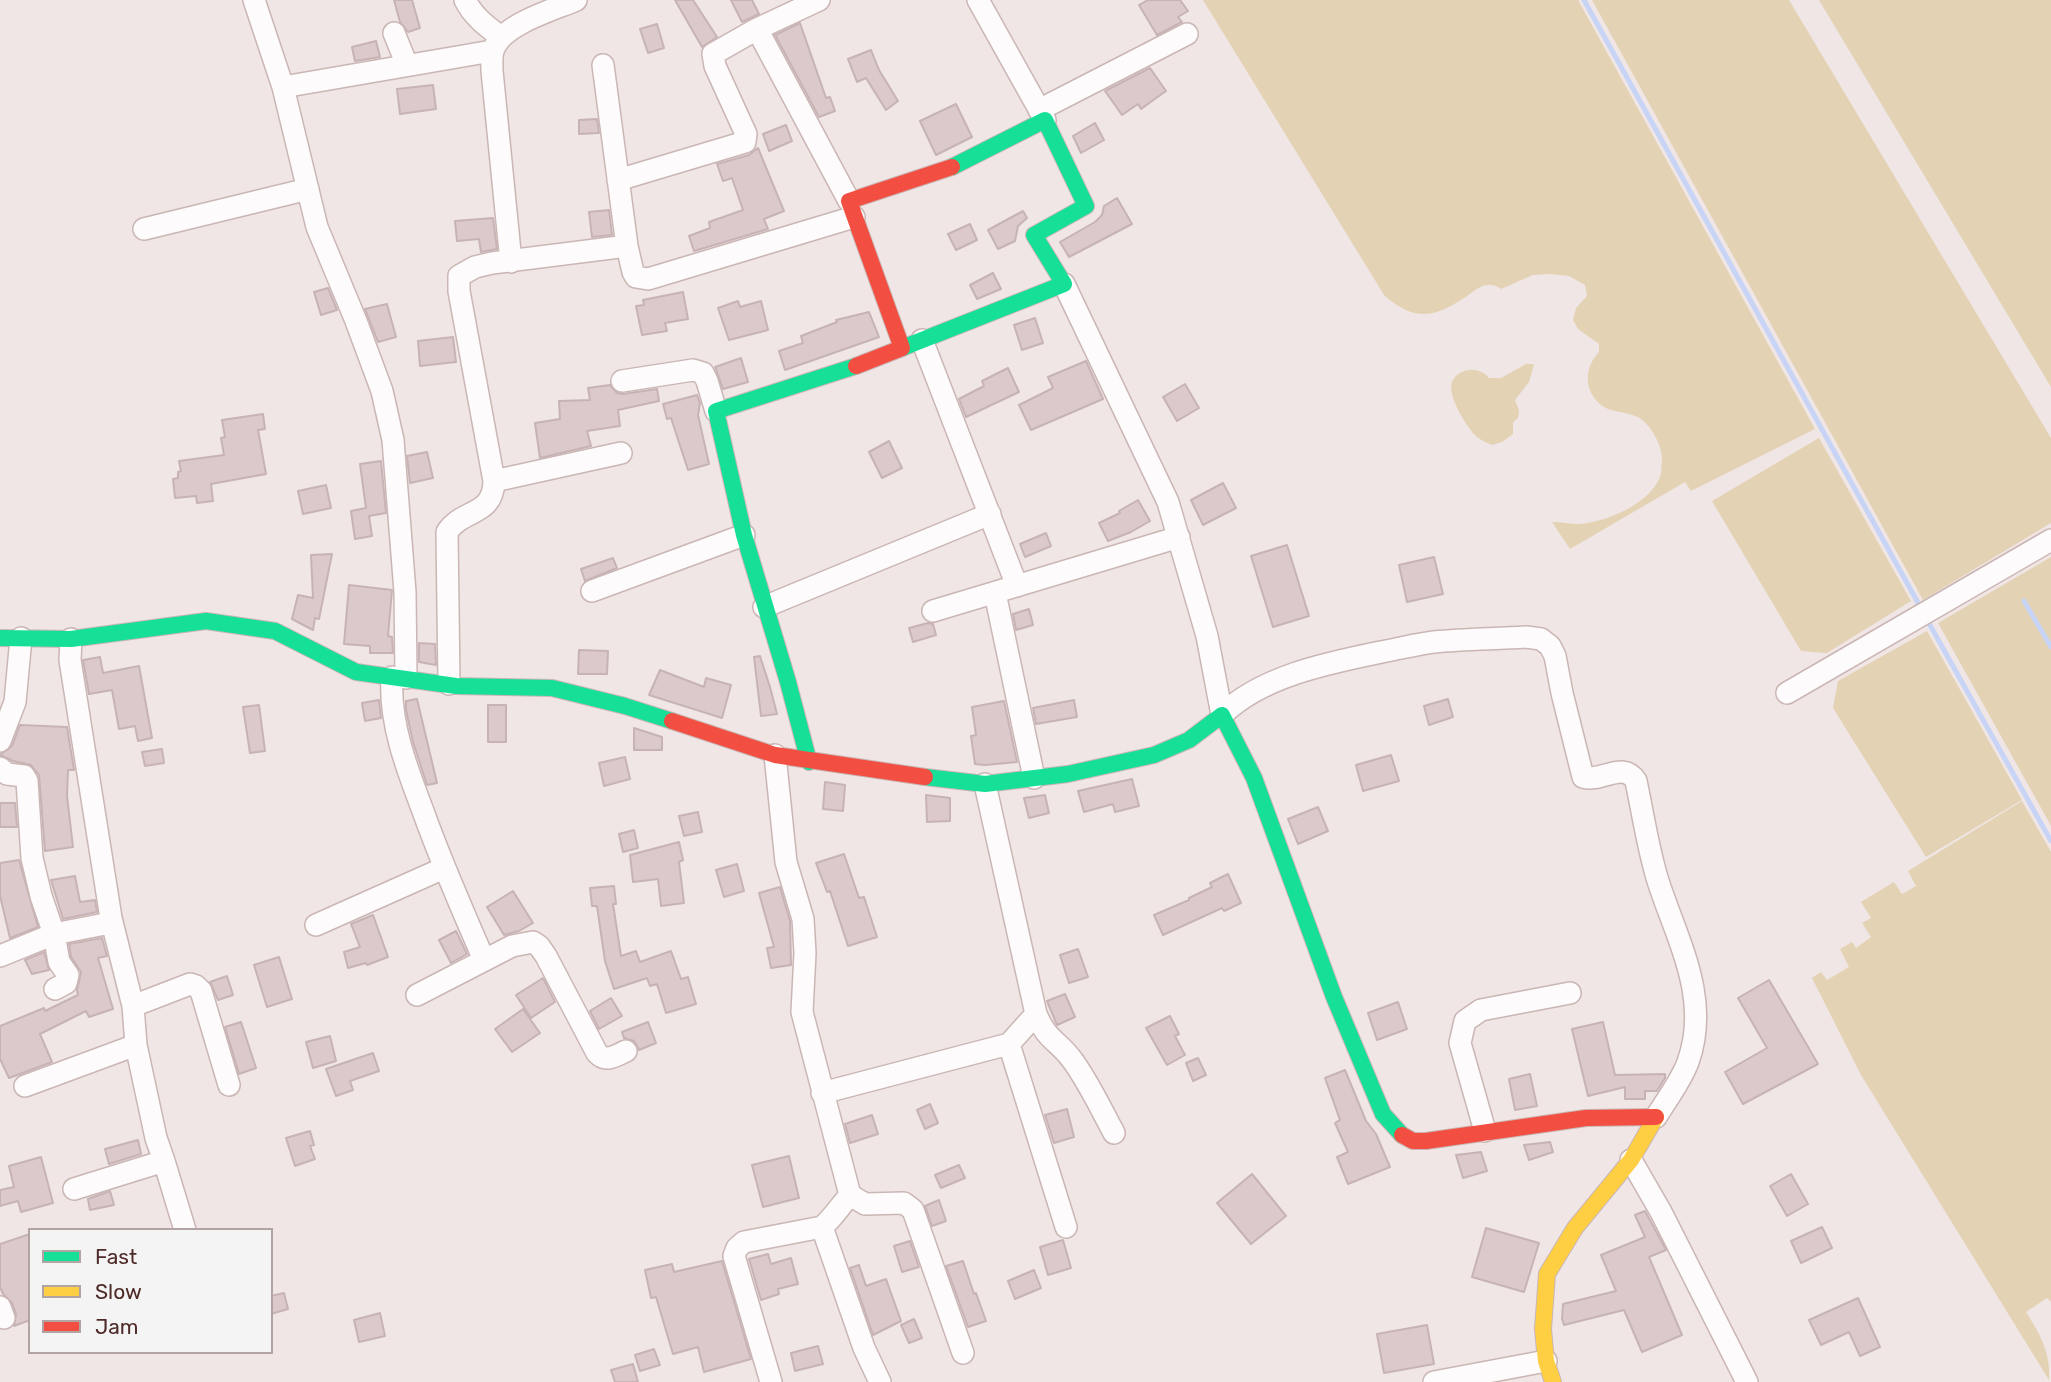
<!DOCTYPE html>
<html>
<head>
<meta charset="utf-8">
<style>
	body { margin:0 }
	#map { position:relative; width:2051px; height:1382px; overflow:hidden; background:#f0e6e5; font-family:Rubik,sans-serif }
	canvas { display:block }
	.legend { position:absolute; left:28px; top:1228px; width:245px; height:126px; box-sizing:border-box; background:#f4f4f4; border:2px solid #b2a4a2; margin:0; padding:9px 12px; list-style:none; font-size:21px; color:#4e2b28 }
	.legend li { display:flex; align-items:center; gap:14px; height:35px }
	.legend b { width:35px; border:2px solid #b2a4a2 }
</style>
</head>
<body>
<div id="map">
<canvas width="2051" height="1382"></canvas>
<ul class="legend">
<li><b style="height:9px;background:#16e098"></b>Fast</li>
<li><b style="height:9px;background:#ffcf43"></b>Slow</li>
<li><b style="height:9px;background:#f24e42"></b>Jam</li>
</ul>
</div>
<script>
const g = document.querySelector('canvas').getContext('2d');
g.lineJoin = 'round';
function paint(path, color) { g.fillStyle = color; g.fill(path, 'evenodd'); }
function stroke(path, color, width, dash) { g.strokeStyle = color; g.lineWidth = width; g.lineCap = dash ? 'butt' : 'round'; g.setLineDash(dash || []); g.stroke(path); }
paint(new Path2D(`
	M1203,0H1578L1815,429L1691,491L1685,482L1570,549L1552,522C1561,522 1570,524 1579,524C1607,522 1649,504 1660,477C1662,473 1661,465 1662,461C1663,447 1652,427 1641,419C1627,409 1605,416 1593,396C1584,381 1587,365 1599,352V344L1578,329L1573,320L1576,308L1587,296L1585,285L1569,276L1549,274L1533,275L1501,289C1498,287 1495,285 1491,285C1484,284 1477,289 1471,293C1438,317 1416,324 1384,295Z
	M1592,0H1789L2051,438V523L1923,600Z
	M1819,0H2051V387Z
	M1526,364H1534L1529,382L1515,400L1519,410L1518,418L1513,422V434L1502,442L1492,445C1487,443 1481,440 1477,437C1467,428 1447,396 1452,382C1459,367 1480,366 1489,378H1501Z
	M1819,438L1911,601L1827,653L1801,651L1712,501Z
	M2051,557V826L1938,623Z
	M1927,631L2022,800L1926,857L1833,708L1838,681Z
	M2022,801L2051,852V1302L2047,1298L2026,1312C2040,1334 2051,1353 2049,1380L1861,1075L1812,978L1821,972L1827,980L1849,967L1840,949L1852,942L1856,948L1871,937L1862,923L1871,918L1861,902L1894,882L1902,894L1916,886L1908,871Z`), '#e4d2b4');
stroke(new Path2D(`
	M1584,0L1922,610
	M2024,601L2051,647
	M1926,618L2051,841`), '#c7d4f6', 5);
const building = new Path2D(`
	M394,0H412L420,28L408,32L400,22Z
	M675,0H693L717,37L702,47Z
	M731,0H752L759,14L742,22Z
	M1148,0H1180L1188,11L1178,17L1182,22L1157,35L1139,5Z
	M800,23L826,98L830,97L835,111L819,117L775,35Z
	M657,24L664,48L648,53L640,29Z
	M376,41L380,57L355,61L352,47Z
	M871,50L879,70L898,101L886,110L866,78L857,82L848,59Z
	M1150,68L1166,91L1141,109L1138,104L1122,115L1105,91Z
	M433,85L436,109L400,114L397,89Z
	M956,104L972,137L936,155L920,121Z
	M597,119L599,133L579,134V120Z
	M1095,123L1104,140L1081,153L1073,136Z
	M786,125L792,141L769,151L763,134Z
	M758,148L784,211L764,219L768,229L694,251L689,236L710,228L709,222L743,210L732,178L723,181L717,164L749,155Z
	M1117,198L1132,224L1069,257L1060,242L1095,222L1102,215L1104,206Z
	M609,210L612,235L592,237L589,212Z
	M1023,211L1027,218L1018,226L1015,241L998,249L988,230Z
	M493,218L497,249L481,252L479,239L457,241L455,221Z
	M970,224L977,240L956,250L948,234Z
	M993,273L1001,289L977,299L970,285Z
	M328,288L337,310L321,315L314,292Z
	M683,292L688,319L665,323L667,331L642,335L636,306L644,305L643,300Z
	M738,301L740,307L761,301L768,330L729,340L718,308Z
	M387,304L396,337L378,342L365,309Z
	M869,312L879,337L785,370L779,351L803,343L801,336L837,322L836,320Z
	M1035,318L1043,343L1022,350L1014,325Z
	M453,337L456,362L420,366L418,341Z
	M741,358L748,382L723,389L715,367Z
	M1086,361L1103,399L1031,430L1019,405L1053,388L1048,377Z
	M1008,368L1019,392L966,417L959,399L984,386L982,381Z
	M1185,384L1199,408L1177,421L1163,397Z
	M610,385L617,393L623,394L657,389L659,401L618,410L620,426L587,431L591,446L540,458L535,423L560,419L559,401L590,400L588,388Z
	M697,395L700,403L698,415L709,464L688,470L671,418L667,419L663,404Z
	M263,414L265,429L258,430L266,474L211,484L213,501L197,503L196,496L175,498L173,479L178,478V472L181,471L179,461L224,455L221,438L225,437L222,420Z
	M889,441L902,468L882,478L869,452Z
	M427,452L433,478L410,483L407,456Z
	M381,461L386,513L369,516L372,536L355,539L351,511L366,508L360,464Z
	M1223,483L1236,508L1203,525L1191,500Z
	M326,485L331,508L303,514L298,491Z
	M1138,500L1150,521L1131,532L1108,541L1099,523L1120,513L1119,511Z
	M1046,533L1051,546L1025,557L1020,544Z
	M1287,545L1309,616L1273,627L1251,556Z
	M332,554L319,619L315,618L313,630L292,619L298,595L313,598L311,555Z
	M1434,557L1443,594L1407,602L1399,565Z
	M613,558L617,568L585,581L581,569Z
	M349,585L392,590L388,636L392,637L393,653H370V646L344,644Z
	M1029,609L1033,625L1016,630L1013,614Z
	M928,623L933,624L936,635L913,642L909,628Z
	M419,643L435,644L436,665L419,662Z
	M579,650L608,651L607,674H578Z
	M760,656L770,687L777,714L761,716L754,657Z
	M100,657L103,673L139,666L152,738L138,741L135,726L119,729L112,690L89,694L83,660Z
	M660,670L704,687L706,678L731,685L722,718L649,695Z
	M417,699L437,783L427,785L413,742L406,710V701Z
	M1448,699L1453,717L1429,725L1424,706Z
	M379,700L381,718L365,721L362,703Z
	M1074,700L1077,717L1036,724L1033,708Z
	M1004,701L1017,762L985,765L975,764L971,736L976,735L972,707Z
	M259,705L265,751L250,753L243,707Z
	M488,705H506V742H488Z
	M20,725L67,727L74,770H68L67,796L73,847L45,851L39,775L31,765L13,761L0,755L12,746Z
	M634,728L662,737V750H634Z
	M162,749L164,763L145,766L142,752Z
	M1391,755L1399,781L1363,791L1356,765Z
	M625,757L630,779L604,786L599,763Z
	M1132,779L1139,806L1115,812L1113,804L1084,812L1078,791Z
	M825,782L845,785L843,811L823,809Z
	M926,795L950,798V821L927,822Z
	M1045,795L1049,813L1029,818L1024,798Z
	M0,803H15L17,827H0Z
	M1318,807L1328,831L1298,844L1288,819Z
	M698,812L702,832L684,836L679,816Z
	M634,830L638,848L623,852L619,834Z
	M679,842L683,860L679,862L684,903L661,906L658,879L633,882L630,855Z
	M844,854L859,898L864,897L877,937L848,946L830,891L827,892L816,863Z
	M19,860L38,927L10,938L0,896V863Z
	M737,864L744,891L724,897L716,870Z
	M1228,874L1241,903L1224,911L1222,908L1163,935L1154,915L1189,900V898L1212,887L1210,883Z
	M75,876L80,902L95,900L97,912L63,919L51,880Z
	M614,886L616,904H613L621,956L636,951L640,962L671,951L681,979L688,977L696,1004L666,1013L657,984L650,986L647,978L614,989L605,961L597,906H592L590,888Z
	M780,887L790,921L791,965L771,968L767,948L774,947L759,893Z
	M513,891L533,923L519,931L504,935L487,907Z
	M373,915L388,957L367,965L366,963L348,968L344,952L360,947L351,924Z
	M456,931L467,954L451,963L439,940Z
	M102,938L107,956L98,958L113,1009L89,1017L86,1011L40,1034L52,1062L9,1078L0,1059V1026L44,1008L45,1011L78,995L77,990L81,972L71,957L69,944Z
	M1078,949L1088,977L1069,983L1060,955Z
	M44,952L49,970L32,974L25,960Z
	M279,957L292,999L267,1007L254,965Z
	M227,976L233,995L218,1000L210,982Z
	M543,978L555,1002L531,1018L516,995Z
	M1769,980L1818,1064L1743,1104L1725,1072L1767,1048L1738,998Z
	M1065,994L1075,1017L1057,1025L1047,1001Z
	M611,998L622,1016L599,1029L590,1011Z
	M1398,1002L1407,1029L1377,1040L1368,1013Z
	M523,1009L540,1033L512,1052L495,1029Z
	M1170,1016L1179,1034L1175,1036L1185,1055L1167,1065L1146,1028Z
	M241,1022L256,1068L239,1074L225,1027Z
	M648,1022L656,1043L639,1050L634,1041L624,1038L622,1032Z
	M1603,1022L1615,1075L1665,1074V1078L1657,1091H1645V1099H1625V1087L1588,1096L1572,1029Z
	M330,1036L336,1061L313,1068L306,1042Z
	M373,1053L379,1071L350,1081L353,1090L336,1096L326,1069Z
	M1198,1058L1206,1075L1193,1081L1186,1063Z
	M1345,1070L1366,1121L1376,1134L1390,1167L1348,1184L1337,1157L1348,1152L1335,1123L1340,1120L1325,1078Z
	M1530,1074L1537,1106L1515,1110L1509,1079Z
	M930,1104L938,1123L925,1129L917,1110Z
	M1067,1109L1074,1137L1054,1143L1045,1115Z
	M872,1115L878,1134L850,1143L845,1124Z
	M310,1131L314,1145L310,1146L315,1159L295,1166L286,1138Z
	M138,1140L141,1154L109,1164L105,1149Z
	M1550,1142L1553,1152L1529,1160L1524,1145Z
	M1481,1152L1487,1171L1463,1178L1456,1155Z
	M789,1156L799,1198L763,1207L752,1165Z
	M41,1157L53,1203L21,1212L18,1201L0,1206V1190L14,1187L9,1166Z
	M959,1165L965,1178L941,1188L935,1175Z
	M1252,1174L1286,1216L1251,1244L1217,1203Z
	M1791,1174L1808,1204L1787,1216L1770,1186Z
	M110,1191L114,1205L90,1210L88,1199Z
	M939,1200L946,1221L932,1226L925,1206Z
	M1645,1211L1666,1250L1649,1257L1682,1335L1642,1352L1624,1310L1564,1325L1562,1319L1563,1304L1616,1291L1601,1255L1645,1237L1635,1215Z
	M1822,1227L1832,1248L1801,1263L1791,1241Z
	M1486,1228L1539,1243L1524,1292L1472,1277Z
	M30,1234V1320L14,1326L16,1314L12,1303L3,1294L0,1287V1244Z
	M1063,1240L1071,1268L1048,1275L1040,1247Z
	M910,1241L919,1267L902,1272L894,1246Z
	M768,1254L771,1264L791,1258L798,1284L778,1289L779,1294L761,1300L749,1259Z
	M722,1261L751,1359L704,1372L698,1347L673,1354L656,1297L651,1298L645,1270L672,1264L674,1272Z
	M963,1261L974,1294L976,1293L986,1321L968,1327L946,1266Z
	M859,1265L866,1286L886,1279L901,1321L873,1335L850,1268Z
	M1034,1270L1041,1288L1015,1299L1008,1281Z
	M284,1293L288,1309L271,1314V1296Z
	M1858,1298L1880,1347L1860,1356L1849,1332L1821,1345L1809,1320Z
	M380,1313L385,1336L359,1342L354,1320Z
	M914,1319L922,1338L909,1343L901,1325Z
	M1427,1325L1434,1364L1384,1373L1377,1334Z
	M818,1346L823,1364L795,1371L791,1353Z
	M654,1349L660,1365L640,1371L635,1355Z
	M633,1364L638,1382H615L611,1370Z`);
paint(building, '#dcc9cc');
stroke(building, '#c7b3b6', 2);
const street = new Path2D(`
	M254,0L283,87L317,227L356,321L382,391L393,440L405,592L406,678
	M465,0C473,16 486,26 501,37
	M978,0L1045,120
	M757,29L849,201
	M394,33L407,65
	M603,65L627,246L633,272L636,277L648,279L854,217
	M283,87L492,51
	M1039,110L1187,34
	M618,180L745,142L746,134L715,66L713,54L757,29L819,0
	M144,229L308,189
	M511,262L492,71C492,63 491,55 494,48C504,24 553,10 576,0
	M1064,284L1168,502L1207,636L1222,715
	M922,340L1017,586
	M622,381L693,370L703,373L707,381L716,411
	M494,481L621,453
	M592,591L744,535
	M995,593L1034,778
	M764,607L990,514
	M933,611L1179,537
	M71,639L70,660L111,918L133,1006L136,1045L156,1138L164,1161L74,1189
	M392,677C389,723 407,769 423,811C441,862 463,911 484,960
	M449,684L447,532C463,508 493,517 494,481L459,291V276L475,267L492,263L627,246
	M1787,693L2051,540
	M1222,715C1262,675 1333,662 1386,651C1402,648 1418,644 1434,642C1464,639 1495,639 1526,637L1541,639L1550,646L1555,656L1562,693L1583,777C1601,783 1623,760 1636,781C1643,814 1648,849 1658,881C1677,940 1711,998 1688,1062C1681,1081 1667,1099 1656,1117
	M0,741L15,702L21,638
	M775,755L786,862L803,919L805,953L802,1012L850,1195L865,1204L904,1203L913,1210L963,1353
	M0,768L7,774L24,776L27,781L32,858L41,896L54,934L59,962L68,975L66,983L55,989
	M985,784L1036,1014C1047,1041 1059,1041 1073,1061C1089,1083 1101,1109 1114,1133
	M316,925L444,868
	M0,956L54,934L105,924L111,918
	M417,995L512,946L533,942L539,946L546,956L597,1053C606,1063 615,1056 626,1051
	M133,1006L190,984L196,986L201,991L229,1085
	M1009,1044L1066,1227
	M25,1086L136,1045
	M822,1093L1009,1044L1036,1014
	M1485,1131L1460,1043L1465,1021L1481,1010L1570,993
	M1631,1160L1661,1212L1747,1382
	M164,1161L185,1230
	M850,1195C840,1206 833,1218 822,1227L864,1348L880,1382
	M0,1307L4,1318
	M771,1382L734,1256L737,1248L744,1242L822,1227
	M1434,1382L1546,1361`);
const fast = new Path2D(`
	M902,348L1064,284L1034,235L1086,206L1045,120L952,167
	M0,638L71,639L206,621L275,631L356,672L456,686L552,688L625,706L672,721
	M809,762L788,682L744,535L716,411L856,366
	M925,777L985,784L1068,774L1154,755L1189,740L1222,715L1254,778L1334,997L1383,1114L1402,1135`);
const slow = new Path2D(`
	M1553,1382L1546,1361L1543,1329L1547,1274L1575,1228L1631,1160L1656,1117`);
const jam = new Path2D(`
	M856,366L902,348L849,201L952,167
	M672,721L775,755L925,777
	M1402,1135L1413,1141H1426L1586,1118L1656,1117`);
stroke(street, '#cab6b4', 24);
stroke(fast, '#cab6b4', 18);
stroke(slow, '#cab6b4', 18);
stroke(jam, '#cab6b4', 18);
stroke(street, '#fdfbfb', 21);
stroke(fast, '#16e098', 16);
stroke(slow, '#ffcf43', 16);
stroke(jam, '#f24e42', 16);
</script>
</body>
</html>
